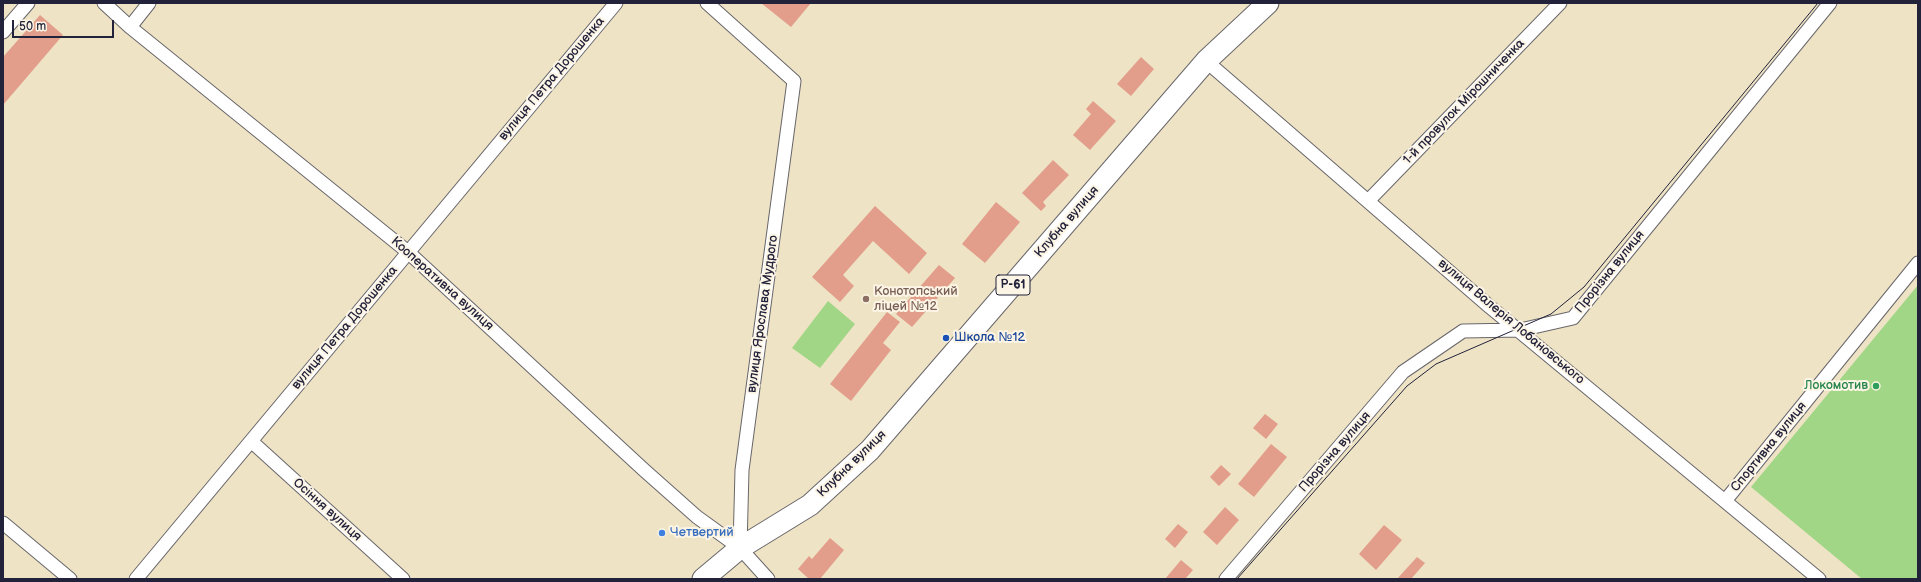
<!DOCTYPE html>
<html>
<head>
<meta charset="utf-8">
<style>
	body { margin:0 }
	#map { position:relative; width:1921px; height:582px; overflow:hidden; background:#eee4c5; font-family:"Balsamiq Sans",sans-serif }
	canvas { display:block }
	.frame { position:absolute; inset:0; border:4px solid #22223b; pointer-events:none }
	.scale { position:absolute; left:12px; top:20px; width:102px; height:18px; box-sizing:border-box; border:2px solid #22223b; border-top:0; padding-left:5px; font-size:12px; line-height:14px; white-space:nowrap; color:#22223b; -webkit-text-stroke:3px #fcf5e5; paint-order:stroke }
</style>
</head>
<body>
<div id="map">
<canvas width="1921" height="582"></canvas>
<div class="frame"></div>
<div class="scale">50 m</div>
</div>
<script>
const g = document.querySelector('canvas').getContext('2d');
g.lineJoin = 'round';
function paint(path, color) { g.fillStyle = color; g.fill(path, 'evenodd'); }
function stroke(path, color, width, dash) { g.strokeStyle = color; g.lineWidth = width; g.lineCap = dash ? 'butt' : 'round'; g.setLineDash(dash || []); g.stroke(path); }
function label(font, color, halo, rows, align = 'center') {
  g.font = font + ' "Balsamiq Sans",sans-serif'; g.lineWidth = 4; g.setLineDash([]); g.textBaseline = 'middle'; g.strokeStyle = halo; g.fillStyle = color; for (const [text, x, y, turn = 0] of rows) {
    g.save(); g.translate(x, y); g.rotate((+turn || 0) * Math.PI / 180); g.textAlign = isNaN(turn) ? turn : align; if (halo) g.strokeText(text, 0, 0); g.fillText(text, 0, 0); g.restore();
  }
}
paint(new Path2D(`
	M1918,285V579H1862L1751,487Z
	M828,301L855,324L820,368L792,348Z`), '#a1d686');
paint(new Path2D(`
	M761,3H811L791,27Z
	M40,15L63,35L3,105V57Z
	M1141,57L1154,69L1131,96L1117,84Z
	M1093,101L1116,121L1090,150L1073,135L1091,114L1086,109Z
	M1053,160L1069,175L1043,202L1046,206L1041,211L1022,193Z
	M996,202L1020,222L985,263L962,244Z
	M875,206L927,253L909,274L873,241L843,275L854,286L840,302L812,277Z
	M939,265L955,278L912,327L896,314Z
	M887,312L900,322L883,343L891,350L851,401L830,384Z
	M1265,414L1278,424L1266,439L1253,428Z
	M1271,444L1287,457L1254,497L1238,484Z
	M1221,465L1231,474L1219,486L1210,477Z
	M1225,507L1239,520L1217,545L1203,532Z
	M1178,524L1188,532L1175,548L1165,539Z
	M1384,525L1402,540L1376,570L1359,554Z
	M830,538L844,550L820,579H809L798,569L809,556L812,559Z
	M1417,557L1425,563L1411,579H1397Z
	M1181,560L1193,570L1185,579H1165Z`), '#e29d8b');
const street = new Path2D(`
	M104,3L130,27L408,252L644,470L697,517L740,548L768,579
	M707,3L794,81L742,470L740,548
	M130,27L149,3
	M3,32L28,3
	M1206,61L1490,307L1819,579
	M1368,201L1560,3
	M251,441L403,579
	M1725,501L1918,263
	M3,523L70,579
	M136,579L616,3
	M1226,579L1403,372L1463,331L1520,330L1573,318L1830,3`);
const primary = new Path2D(`
	M703,579L740,548L810,505L870,450L1206,61L1268,3`);
stroke(street, '#69666b', 15);
stroke(primary, '#69666b', 23);
stroke(street, '#fff', 13);
stroke(primary, '#fff', 21);
stroke(new Path2D(`
	M1237,579L1407,386L1436,364L1551,314L1584,287L1818,3`), '#22223b', 1);
for (const [x, y, r, color] of [
	[866,299,4,"#8d6e63"],
	[946,338,4,"#1a4fb4"],
	[1876,386,4,"#2e9e5b"],
	[662,533,4,"#3f7fe0"]
]) { const dot = new Path2D(); dot.arc(x, y, r, 0, 2 * Math.PI); g.fillStyle = color; g.fill(dot); stroke(dot, '#fcf5e5', 1.5); }
for (const [x, y, w] of [
	[1013,285,34]
]) { const box = new Path2D(); box.roundRect(x - w / 2, y - 10, w, 20, 3); g.fillStyle = '#fcf5e5'; g.fill(box); stroke(box, '#22223b', 1); }
label('bold 12px', '#22223b', null, [
	["Р-61",1013,285]
]);
label('13px', '#22223b', '#fcf5e5', [
	["вулиця Петра Дорошенка",552,79,-50],
	["1-й провулок Мірошниченка",1464,102,-46],
	["Клубна вулиця",1067,222,-49],
	["Прорізна вулиця",1610,272,-51],
	["Кооперативна вулиця",442,284,42],
	["вулиця Ярослава Мудрого",763,314,-82],
	["вулиця Валерія Лобановського",1511,322,40],
	["вулиця Петра Дорошенка",345,328,-50],
	["Спортивна вулиця",1769,447,-51],
	["Прорізна вулиця",1335,452,-49],
	["Клубна вулиця",852,464,-44],
	["Осіння вулиця",327,510,42]
]);
label('13px', '#785e54', '#fcf5e5', [
	["Конотопський",874,292],
	["ліцей №12",874,307]
], 'left');
label('13px', '#164399', '#fcf5e5', [
	["Школа №12",954,338]
], 'left');
label('13px', '#27864d', '#fcf5e5', [
	["Локомотив",1868,386]
], 'right');
label('13px', '#366cbe', '#fcf5e5', [
	["Четвертий",670,533]
], 'left');
</script>
</body>
</html>
